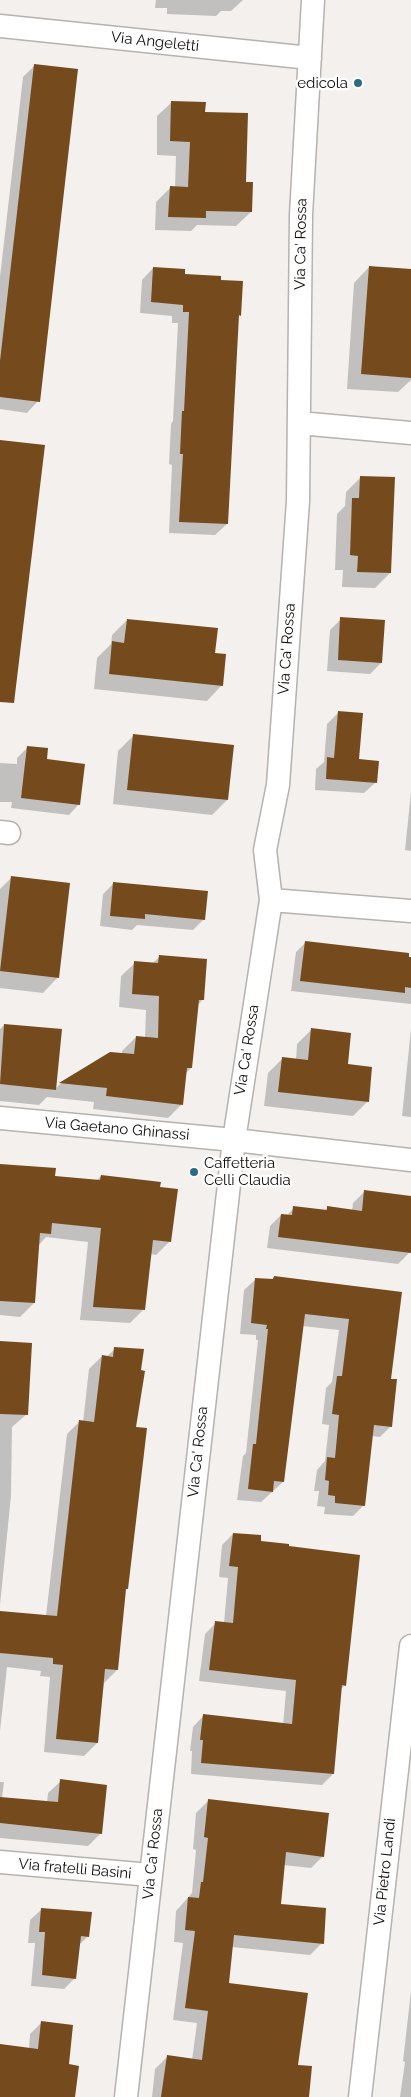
<!DOCTYPE html>
<html>
<head>
<meta charset="utf-8">
<style>
	body { margin:0 }
	canvas { display:block; background:#f3f0ed }
</style>
</head>
<body>
<canvas width="411" height="2097"></canvas>
<script>
const g = document.querySelector('canvas').getContext('2d');
g.lineJoin = 'round';
function paint(path, color) { g.fillStyle = color; g.fill(path, 'evenodd'); }
function stroke(path, color, width, dash) { g.strokeStyle = color; g.lineWidth = width; g.lineCap = dash ? 'butt' : 'round'; g.setLineDash(dash || []); g.stroke(path); }
function label(font, color, halo, rows, align = 'center') {
  g.font = font + ' Raleway,sans-serif'; g.lineWidth = 5; g.setLineDash([]); g.textBaseline = 'middle'; g.strokeStyle = halo; g.fillStyle = color; for (const [text, x, y, turn = 0] of rows) {
    g.save(); g.translate(x, y); g.rotate((+turn || 0) * Math.PI / 180); g.textAlign = isNaN(turn) ? turn : align; if (halo) g.strokeText(text, 0, 0); g.fillText(text, 0, 0); g.restore();
  }
}
paint(new Path2D(`
	M156,0H243L231,11H221L216,16L167,14V8H155Z
	M34,66L38,401L27,413L0,409V277L23,77Z
	M172,102L204,113L245,183L251,212L236,226L197,225L191,231L155,230L156,202L170,188H175L176,156L157,155V116Z
	M369,267L411,270V380L398,392L347,389L354,283Z
	M153,268L220,281L240,315L237,318L227,524L215,535L169,533L172,465L169,464L171,424L173,421L178,323H172V316L140,313L142,280Z
	M361,477L390,573L375,588L342,587L343,570H335L337,514L345,506L346,492Z
	M341,619L381,663L370,674L327,671L330,630Z
	M127,620L214,654L222,685L207,701L94,689L97,658L111,644L112,635Z
	M338,713L358,761L376,782L364,793L315,790L316,769L324,762L327,724Z
	M133,736L227,800L212,815L113,804L118,751Z
	M28,747L46,760L79,804L69,815L11,808L12,802H0V763L17,764V758Z
	M411,792V851L405,850Z
	M12,877L58,977L43,993L0,988V889Z
	M114,883L204,919L193,930L137,925L132,930L100,926L103,894Z
	M305,943L411,959V1004L291,991L296,952Z
	M159,957L203,999L198,1005L191,1068L185,1074L182,1104L168,1118L93,1109L94,1102L47,1097L39,1105L0,1101V1029L4,1025L60,1031L54,1090L60,1084L110,1053L122,1054V1051L136,1037L145,1038L146,1010L119,1007L121,976L135,963L152,964Z
	M312,1029L346,1065L367,1102L353,1116L264,1106L268,1073L282,1059L296,1060L297,1044Z
	M411,1029V1117L402,1116Z
	M0,1165L54,1177L96,1181L101,1176L159,1188L170,1241L156,1255L150,1254L144,1309L130,1323L80,1320L88,1242L46,1237L38,1246L34,1303L20,1317L0,1315Z
	M364,1192L411,1197L409,1253L398,1264L267,1248L270,1226L281,1215L286,1216L294,1208L324,1211L328,1207L352,1211L353,1203Z
	M274,1278L400,1293L390,1380L391,1426L380,1437L371,1436L364,1505L353,1516L324,1514L325,1507L317,1506L319,1491H314L317,1470L325,1461L329,1425L322,1424L326,1388L332,1382L339,1330L302,1326L283,1482L261,1502L237,1500L243,1456L246,1453L258,1340H256V1335L240,1334L244,1290L256,1279L271,1281Z
	M0,1342L27,1414L12,1427L11,1496L0,1605Z
	M115,1349L135,1428L127,1589L125,1590L117,1670L104,1683L97,1743L84,1756L44,1752L50,1677L40,1676L41,1671L7,1667L0,1731V1612L46,1616L67,1434L80,1421L83,1422L89,1369L102,1356L106,1357Z
	M233,1534L259,1542L345,1685L340,1690L333,1774L322,1785L191,1774L192,1751H190L193,1727L204,1715L283,1725L286,1691L199,1681L205,1634L216,1623H224L228,1578L219,1577L222,1545Z
	M61,1781L101,1833L88,1846L0,1838V1782H4L2,1798L47,1803L48,1793Z
	M208,1801L323,1856L311,1868L283,1865L279,1905L322,1943L310,1955L232,1947L227,1984L297,2066L308,2097H152L155,2069L167,2057L192,2060L197,2023L173,2020L183,1943L174,1942L176,1911L192,1893L196,1850L193,1849L196,1813Z
	M42,1909L88,1936L78,1946L75,1978L64,1989L31,1986L35,1943H28L30,1920Z
	M411,1991V2097H400L405,2062L403,2061Z
	M41,2023L67,2066L73,2097H0V2046L29,2049L30,2034Z`), '#0003');
paint(new Path2D(`
	M34,64L78,69L40,402L0,397V361Z
	M171,101L206,102L205,112L248,113L246,182H253L252,212L206,211V218L168,217L170,186L188,187L190,142L170,141Z
	M369,266L411,269V378L361,374Z
	M153,267L185,269V274L221,276V280L243,281L241,316L239,315L228,524L179,522L183,454H180L182,411H184L189,312H183V305L151,302Z
	M0,440L45,445L14,703L0,702Z
	M360,476L395,477L391,573L357,572L358,556L350,555L352,498H359Z
	M340,617L385,620L382,663L338,660Z
	M127,619L218,628L215,653L226,654L223,686L109,674L112,641L124,643Z
	M338,711L363,713L359,759L379,761L377,783L326,779L327,757L334,758Z
	M133,734L234,745L228,800L127,790Z
	M27,746L48,748L47,759L85,764L80,805L21,798Z
	M11,876L70,883L59,978L0,971Z
	M113,882L208,891L205,920L145,914V919L110,916Z
	M305,941L409,953V957H411V988L405,987V993L300,981Z
	M159,955L207,959L204,1000H199L192,1068H187L183,1105L106,1096L107,1088L59,1083L110,1052L134,1054L136,1036L158,1038L159,996L132,994L134,961L158,963Z
	M4,1024L62,1029L56,1090L0,1084Z
	M311,1028L351,1033L348,1064L372,1067L369,1102L278,1092L282,1057L308,1060Z
	M0,1164L56,1168L55,1176L100,1180L101,1175L161,1182L160,1187L178,1189L171,1242L153,1240L145,1310L93,1307L101,1228L52,1223L51,1234L40,1233L35,1303L0,1301Z
	M364,1190L411,1196V1253L278,1237L281,1214L292,1215L293,1206L327,1210V1206L362,1211Z
	M274,1276L402,1292L391,1379H397L392,1427L374,1425L365,1506L335,1503V1496L328,1495L329,1481L325,1480L327,1457L335,1458L339,1415L332,1414L337,1376H342L349,1319L305,1314L284,1482L274,1481L273,1492L248,1489L253,1444H256L268,1329H266L267,1325L251,1323L255,1278L273,1279Z
	M0,1341L32,1343L28,1415L0,1414Z
	M114,1347L144,1349L141,1370L145,1371L136,1427L147,1428L128,1589H126L118,1670L105,1669L98,1743L56,1739L63,1665L53,1664V1658L0,1653V1611L57,1616L79,1420L94,1422L102,1355L113,1357Z
	M233,1533L261,1535V1541L289,1544V1546L360,1555L346,1686L342,1685L334,1774L201,1763L203,1740H200L203,1714L292,1724L296,1680L209,1670L215,1621L233,1623L238,1567L229,1566Z
	M60,1779L107,1785L102,1834L0,1823V1797L58,1802Z
	M208,1799L329,1813L324,1857L286,1852L281,1904L326,1908L324,1944L234,1935L229,1983L308,1993L298,2065L312,2066L309,2097H161L167,2055L202,2060L208,2011L185,2008L195,1931L185,1930L188,1897L199,1898L201,1882H203L208,1838L204,1837Z
	M41,1908L92,1912L89,1937L81,1936L76,1979L42,1975L45,1932H39Z
	M41,2021L73,2025L69,2064L79,2066L75,2097H0V2044L38,2049Z`), '#754b1d');
const street = new Path2D(`
	M0,26L310,58
	M299,423L411,433
	M0,832L9,833
	M271,900L411,911
	M0,1118L234,1140L411,1160
	M0,1862L151,1875
	M126,2097L234,1140L271,900L265,850L278,785L298,501L301,215L313,0
	M360,2097L411,1646`);
stroke(street, '#b5b2af', 25);
stroke(street, '#fff', 22);
for (const [x, y, r, color] of [
	[358,83,5,"#2b6d80"],
	[194,1172,5,"#2b6d80"]
]) { const dot = new Path2D(); dot.arc(x, y, r, 0, 2 * Math.PI); g.fillStyle = color; g.fill(dot); stroke(dot, '#fffefe', 2); }
label('15px', '#0e0d0c', '#fffefe', [
	["Via Angeletti",155,42,6],
	["Via Ca' Rossa",301,244,-89],
	["Via Ca' Rossa",287,649,-86],
	["Via Ca' Rossa",247,1050,-81],
	["Via Gaetano Ghinassi",117,1129,5],
	["Via Ca' Rossa",198,1452,-84],
	["Via Ca' Rossa",153,1854,-84],
	["Via fratelli Basini",75,1869,5],
	["Via Pietro Landi",385,1872,-84]
]);
label('15px', '#0e0d0c', '#fffefe', [
	["edicola",348,83],
	["Caffetteria",204,1163,"left"],
	["Celli Claudia",204,1180,"left"]
], 'right');
</script>
</body>
</html>
